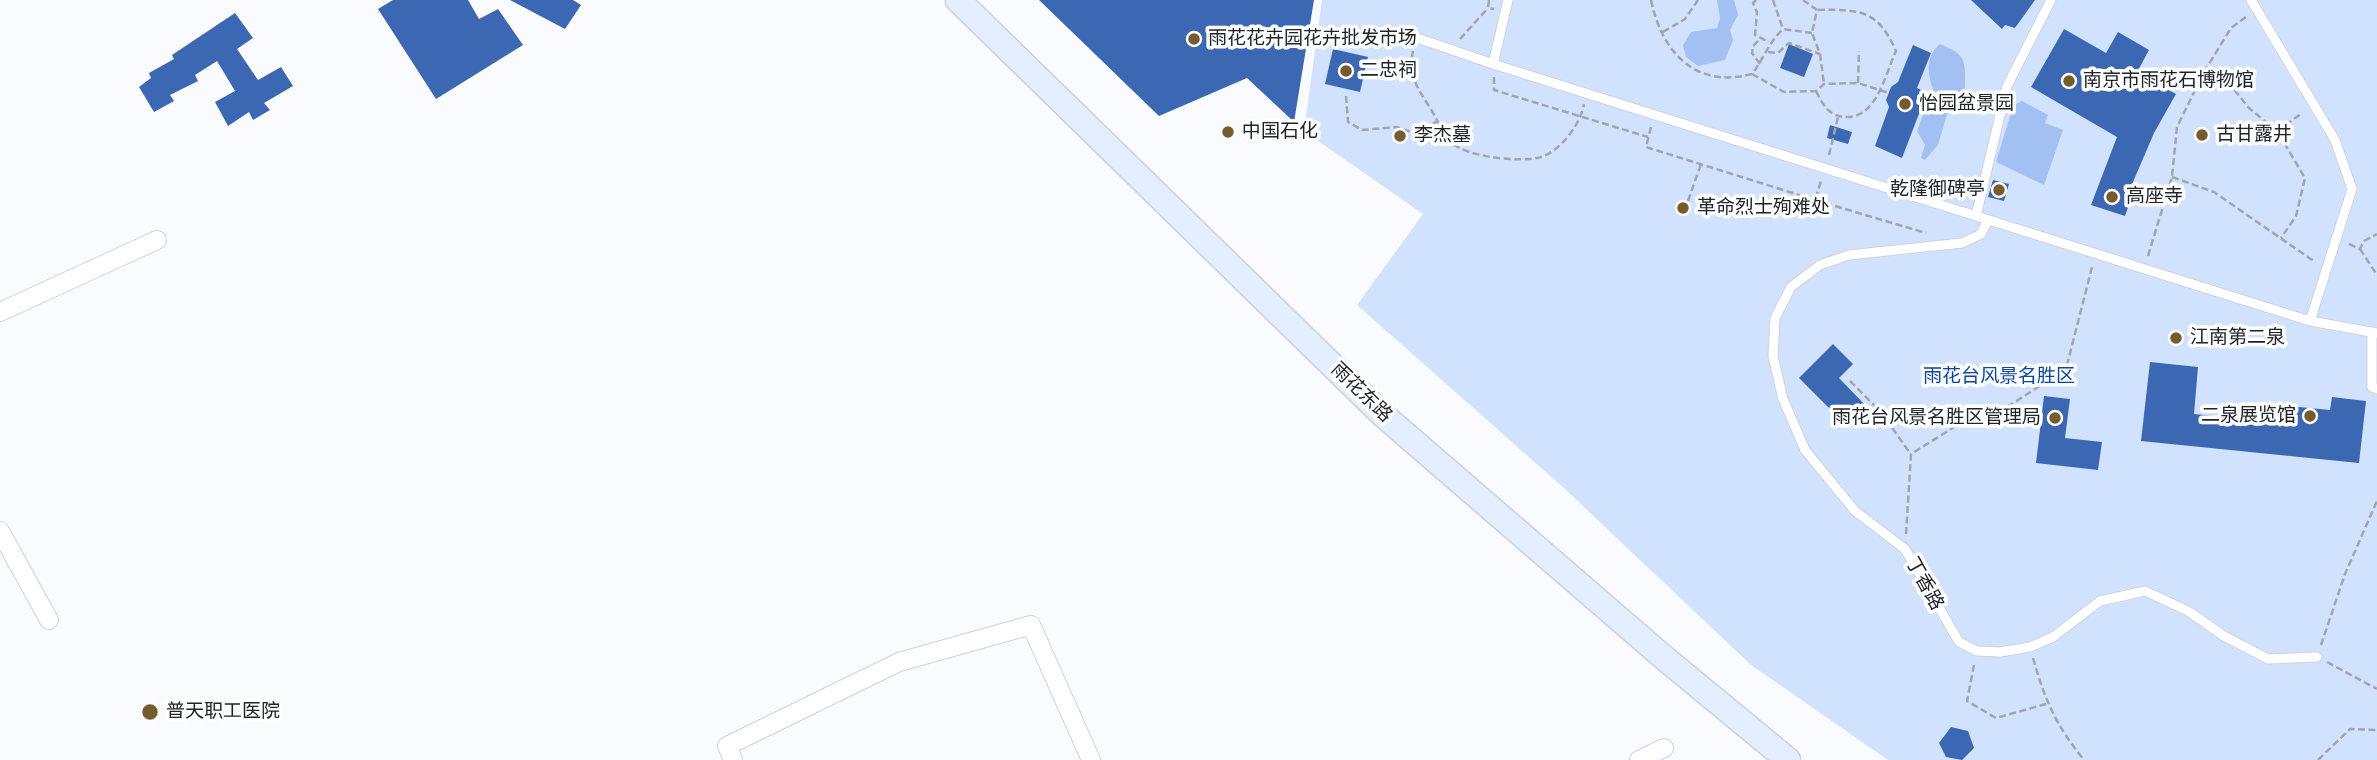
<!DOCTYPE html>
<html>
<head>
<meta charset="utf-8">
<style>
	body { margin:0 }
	canvas { display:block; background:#fafbfe }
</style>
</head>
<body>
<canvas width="2377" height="760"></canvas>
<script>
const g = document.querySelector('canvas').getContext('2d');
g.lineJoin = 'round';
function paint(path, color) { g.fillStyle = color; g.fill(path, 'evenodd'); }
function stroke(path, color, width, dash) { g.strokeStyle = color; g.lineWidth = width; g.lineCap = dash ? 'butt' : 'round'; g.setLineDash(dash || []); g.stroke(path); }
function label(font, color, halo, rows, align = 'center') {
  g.font = font + ' "DejaVu Sans","Noto Sans SC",sans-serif'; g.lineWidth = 7; g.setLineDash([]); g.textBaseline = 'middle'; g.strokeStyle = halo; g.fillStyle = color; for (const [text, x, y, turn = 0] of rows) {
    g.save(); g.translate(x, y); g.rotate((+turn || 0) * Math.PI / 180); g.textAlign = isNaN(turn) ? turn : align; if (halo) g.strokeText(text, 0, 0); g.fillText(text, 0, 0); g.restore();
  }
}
paint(new Path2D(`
	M1322,0H2377V760H1888L1751,665L1565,489L1357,305L1423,214L1304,131Z`), '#d1e2ff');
paint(new Path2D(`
	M1717,0H1734L1738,15L1730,30L1733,40L1725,60L1698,66L1686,57L1683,45L1691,32L1717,28L1720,18Z
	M1940,44C1967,55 1965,60 1965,88L1952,97L1938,145L1925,160L1921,158L1925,145L1917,131L1933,89C1927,73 1926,55 1940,44Z
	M2022,101L2048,115L2045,123L2063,130L2044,185L1996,162L2013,106Z`), '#a2c0f2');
paint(new Path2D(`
	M393,0H468L479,19L498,9L523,45L436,99L378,9Z
	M510,0H573L581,5L565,29Z
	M1039,0H1314L1294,122L1247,78L1159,116Z
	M1971,0H2035L2015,28L2005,25L2002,29Z
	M235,13L253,38L237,49L258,80L281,67L293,86L264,103L270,110L253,120L249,112L228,126L215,102L235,91L217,61L195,75L198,81L170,95L174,101L154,112L139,87L151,78L149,73L174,59L172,55Z
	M2064,29L2106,53L2118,32L2149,50L2135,76L2160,90L2161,86L2176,94L2154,133L2130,189L2134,190L2125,216L2091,205L2117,137L2031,87Z
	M1789,44L1813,54L1804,77L1780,68Z
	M1913,45L1931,53L1917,88L1927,93L1902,158L1875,146L1889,107L1886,100L1891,87L1898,82Z
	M1333,49L1368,57L1360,92L1325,84Z
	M1830,125L1852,132L1848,144L1827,138Z
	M1993,180L2009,184L2004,201L1988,197Z
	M1833,344L1853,364L1839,378L1867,407L1847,426L1799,378Z
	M2150,362L2198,367L2194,414L2255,420L2256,408L2278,410V405L2330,410L2332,397L2366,401L2359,463L2141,441Z
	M2044,396L2070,399L2065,438L2102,442L2098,470L2036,463Z
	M1951,727L1968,731L1974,748L1962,760L1946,757L1939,743Z`), '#3b67b3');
const service = new Path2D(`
	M1508,0L1493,64L2310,321L2377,333
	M2251,0L2335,140L2352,189L2310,321
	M1400,32L1493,64
	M1976,216L2007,86L2051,0
	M1988,220L1981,234L1962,243L1849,255L1820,265L1791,287L1775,318L1773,356L1783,399L1805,450L1855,511L1905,549L1959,642L1977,651L2000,652L2030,647L2053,637L2100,601L2145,591L2188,611L2224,636L2268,659L2317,657
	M2372,332V387L2377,389`);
const minor = new Path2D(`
	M0,312L157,240
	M0,531L49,620
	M733,760L727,746L899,662L1031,625L1091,760
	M1639,760L1664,748`);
const secondary = new Path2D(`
	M958,0L1383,415L1662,656L1788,760`);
stroke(service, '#ccd3df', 11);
stroke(minor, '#ccd3df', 20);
stroke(secondary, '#ccd3df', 27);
stroke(new Path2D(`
	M1489,0L1488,8L1494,9
	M1651,0C1662,53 1696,89 1752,74C1764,58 1769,42 1783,29L1812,33
	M1756,0L1753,3L1757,12L1755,35L1769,42
	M1773,0L1783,29
	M1803,0L1817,10L1812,33L1820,54L1824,84
	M1663,32L1685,19L1698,0
	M1460,39L1488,8
	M1413,51C1408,74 1417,88 1429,106C1436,117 1443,134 1452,143C1467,157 1522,163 1541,157C1561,151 1581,123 1584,104
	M1768,52L1778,53L1789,43L1820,54
	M1760,64L1752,53L1753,46L1761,38
	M2204,72L2231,28L2246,17
	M1752,74L1784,92L1816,91L1824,84L1858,83L1889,93
	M1494,77V90L1648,137
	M1858,83L1859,51
	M1816,91C1823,105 1829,117 1847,117C1877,117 1885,75 1896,51C1878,10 1860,9 1817,10
	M1346,96L1348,122L1362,130L1397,127L1419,135L1438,120
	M1651,127L1646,147L1815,200L1821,181
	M2277,131L2302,113
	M1829,155L1838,117
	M2172,177L2214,192L2315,262
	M1815,200L1926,233
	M1688,201L1701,164
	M2349,244L2360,249L2364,241L2377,234
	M2360,249L2377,275
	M2148,256L2172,177L2177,127L2204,72L2225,78L2249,108L2277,131L2305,178L2296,216L2281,238
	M1850,381L1880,411H1980
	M1880,411L1910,453
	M1906,534L1911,454L1980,411L2007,407L2066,369L2092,267
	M2321,645L2345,574L2377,501
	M2033,658C2045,701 2056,725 2084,760
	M2327,662L2377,689
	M1974,665L1967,701L1996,718L2046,704
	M2318,760L2350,729L2377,730`), '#a4a5a9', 2.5, [7, 3.5]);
stroke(service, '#fff', 9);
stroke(minor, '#fff', 18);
stroke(secondary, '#e4eefe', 24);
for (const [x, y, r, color] of [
	[1194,39,7,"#755b2d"],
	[1346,71,7,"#755b2d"],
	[2069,81,7,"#755b2d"],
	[1905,104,7,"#755b2d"],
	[1228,132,7,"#755b2d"],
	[2202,135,7,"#755b2d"],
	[1400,136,7,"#755b2d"],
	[1999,190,7,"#755b2d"],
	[2112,197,7,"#755b2d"],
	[1683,208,7,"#755b2d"],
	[2176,338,7,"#755b2d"],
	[2310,416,7,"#755b2d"],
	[2055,418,7,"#755b2d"],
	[150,712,9,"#755b2d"]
]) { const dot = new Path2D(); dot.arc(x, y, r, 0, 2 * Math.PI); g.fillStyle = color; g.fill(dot); stroke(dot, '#fff', 2.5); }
label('19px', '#202327', '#fff', [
	["雨花花卉园花卉批发市场",1208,39],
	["二忠祠",1360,71],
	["南京市雨花石博物馆",2083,81],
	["怡园盆景园",1919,104],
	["中国石化",1242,132],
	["古甘露井",2216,135],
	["李杰墓",1414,136],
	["乾隆御碑亭",1985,190,"right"],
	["高座寺",2126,197],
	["革命烈士殉难处",1697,208],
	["江南第二泉",2190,338],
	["二泉展览馆",2296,416,"right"],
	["雨花台风景名胜区管理局",2041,418,"right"],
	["普天职工医院",166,712]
], 'left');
label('19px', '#0b45a1', '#fff', [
	["雨花台风景名胜区",1999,377]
]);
label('19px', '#202327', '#fff', [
	["雨花东路",1361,393,44],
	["丁香路",1924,584,61]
]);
</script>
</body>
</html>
